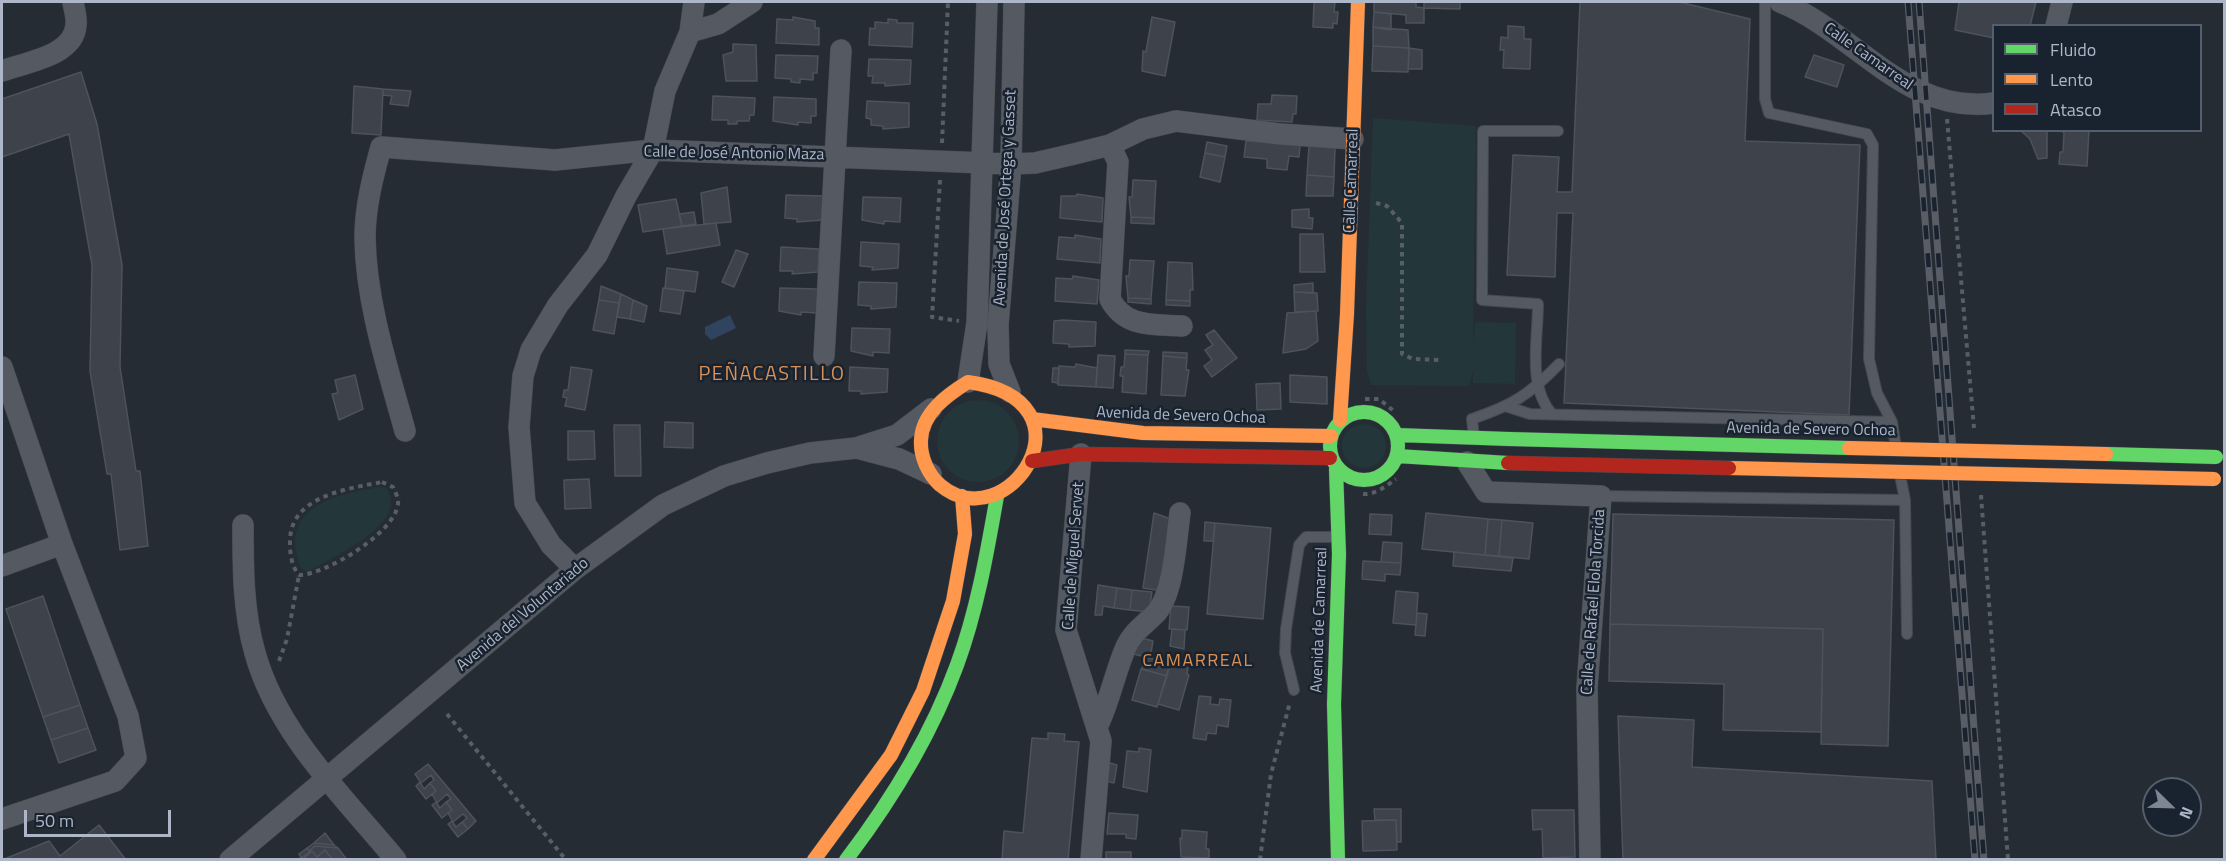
<!DOCTYPE html>
<html>
<head>
<meta charset="utf-8">
<style>
	body { margin:0 }
	#map { position:relative; width:2226px; height:861px; overflow:hidden; background:#262c34; font-family:"Titillium Web",sans-serif }
	canvas { display:block }
	.frame { position:absolute; inset:0; border:3px solid #aeb7c7; pointer-events:none }
	.legend { position:absolute; left:1992px; top:24px; width:210px; height:108px; box-sizing:border-box; background:#19222f; border:2px solid #555e6c; margin:0; padding:8px 10px; list-style:none; font-size:18px; color:#aeb7c7 }
	.legend li { display:flex; align-items:center; gap:12px; height:30px }
	.legend b { width:30px; border:2px solid #555e6c }
	.north { position:absolute; left:2142px; top:777px; width:60px; height:60px; box-sizing:border-box; background:#19222f; border:2px solid #555e6c; border-radius:50%; rotate:113deg; font-size:16px; font-weight:700; line-height:24px; text-align:center; color:#aeb7c7 }
	.north::after { content:''; display:block; margin:auto; width:21px; height:27px; background:#7e8694; clip-path:polygon(50% 0,100% 100%,50% 72%,0 100%) }
	.scale { position:absolute; left:24px; top:810px; width:147px; height:27px; box-sizing:border-box; border:3px solid #aeb7c7; border-top:0; padding-left:8px; font-size:18px; line-height:21px; white-space:nowrap; color:#aeb7c7; -webkit-text-stroke:4px #19222f; paint-order:stroke }
</style>
</head>
<body>
<div id="map">
<canvas width="2226" height="861"></canvas>
<div class="frame"></div>
<ul class="legend">
<li><b style="height:8px;background:#63d668"></b>Fluido</li>
<li><b style="height:8px;background:#ff974d"></b>Lento</li>
<li><b style="height:8px;background:#b3261e"></b>Atasco</li>
</ul>
<div class="north">N</div>
<div class="scale">50 m</div>
</div>
<script>
const g = document.querySelector('canvas').getContext('2d');
g.lineJoin = 'round';
function paint(path, color) { g.fillStyle = color; g.fill(path, 'evenodd'); }
function stroke(path, color, width, dash) { g.strokeStyle = color; g.lineWidth = width; g.lineCap = dash ? 'butt' : 'round'; g.setLineDash(dash || []); g.stroke(path); }
function label(font, color, halo, rows, align = 'center') {
  g.font = font + ' "Titillium Web",sans-serif'; g.lineWidth = 5; g.setLineDash([]); g.textBaseline = 'middle'; g.strokeStyle = halo; g.fillStyle = color; for (const [text, x, y, turn = 0] of rows) {
    g.save(); g.translate(x, y); g.rotate((+turn || 0) * Math.PI / 180); g.textAlign = isNaN(turn) ? turn : align; if (halo) g.strokeText(text, 0, 0); g.fillText(text, 0, 0); g.restore();
  }
}
paint(new Path2D(`
	M1373,118L1476,126L1473,346L1475,322L1516,323L1515,384L1473,383V372L1469,386L1371,385L1367,371L1366,309Z
	M937 441a41 41 0 1 1 82 0a41 41 0 1 1-82 0Z
	M1342 446a22 22 0 1 1 44 0a22 22 0 1 1-44 0Z
	M379,487L386,488C410,522 338,554 315,568L306,571L301,568C277,508 333,495 379,487Z`), '#23363a');
paint(new Path2D(`
	M730,315L736,328L711,340L705,334V327Z`), '#31445f');
const building = new Path2D(`
	M1314,2H1335L1334,12H1338L1337,24L1333,23V28L1313,27Z
	M1374,2H1416V7L1424,8V23H1406V15L1374,12Z
	M1424,2H1460V9L1424,8Z
	M1580,2H1679L1750,19L1745,141L1860,145L1849,415L1564,403L1573,213H1557L1555,277L1507,275L1513,155L1559,157L1557,192H1572Z
	M1959,2H2036L2030,26H1994V38L1955,30Z
	M1374,12L1391,14V30L1373,27Z
	M793,17L815,21V28H819V45L776,43L777,19L793,20Z
	M1152,17L1175,22L1165,76L1142,71L1143,51L1146,52Z
	M888,19L897,20V23H913L912,47L869,45L870,28L875,29V22L888,23Z
	M1508,26L1524,27V39H1531L1530,69L1503,68L1504,50H1500L1501,37L1508,38Z
	M1373,27L1408,30L1409,48L1373,46Z
	M733,44L756,45L757,81H726L723,55L733,52Z
	M1373,46L1409,48L1408,72L1372,71Z
	M1409,48L1422,50V69H1408Z
	M776,55L818,56L817,73H813V80L800,79V83L791,82V79L775,78Z
	M1814,55L1844,65L1837,87L1805,77Z
	M869,59L911,60L910,84L885,86V83H872L873,76H868Z
	M81,72L97,124L122,265L120,367L136,471H140L148,546L120,550L111,474H107L90,371L92,265L69,134L2,157V99Z
	M354,86L383,89L381,135L352,133Z
	M383,89L411,91L408,106L390,104L392,96L383,95Z
	M1272,95L1297,96L1296,114H1293L1292,122L1257,120L1258,104H1271Z
	M713,96L755,98L754,115H750L749,121H737V124H728V120H712Z
	M774,97L816,99V116H811V123L798,122V125L773,121Z
	M867,101L909,103V127L883,129V126L871,125V119L866,118Z
	M2020,130H2047V158L2038,159L2030,139Z
	M2061,130H2089L2087,166L2059,164L2060,152H2063L2064,133Z
	M1246,141L1300,145L1299,157L1289,156L1287,170L1267,168V159L1244,157Z
	M1207,142L1227,146L1225,157L1205,153Z
	M1309,146L1335,148L1334,177L1307,175Z
	M1205,153L1225,157L1220,182L1200,177Z
	M1307,175L1334,177L1333,196H1306Z
	M1133,180L1156,181L1154,218L1131,217L1129,197H1132Z
	M727,187L731,222L704,224L701,193Z
	M1077,194L1103,198L1102,222L1060,218L1061,196H1077Z
	M786,195L823,196V220L797,222V219L785,218Z
	M863,197L901,198L900,222L884,221V224L862,220Z
	M676,199L682,226L643,232L638,205Z
	M1309,209V218H1313L1312,229L1292,227V210Z
	M694,212L696,224L682,226L679,214Z
	M1131,217L1154,218V224L1131,223Z
	M716,223L720,245L667,254L663,229Z
	M1300,234H1323L1325,272H1300Z
	M1075,235L1101,239L1100,263L1057,259L1059,237L1075,238Z
	M861,242L899,244L898,268L872,270L873,267L860,266Z
	M781,247L819,249L818,272L792,274L793,271H780Z
	M736,250L748,254L734,287L722,282Z
	M1130,260L1154,261L1151,299L1128,298L1126,276H1129Z
	M1168,262L1192,263L1193,290H1190V301L1166,300Z
	M667,268L698,272L695,292L665,288Z
	M1073,276L1099,280L1097,304L1055,301L1056,278L1072,279Z
	M859,282L897,283L896,307L871,309V306L858,305Z
	M1313,283V293L1294,292V285Z
	M601,286L621,294L619,303L599,300Z
	M663,288L684,291L680,314L660,311Z
	M780,288L818,289L817,313L801,312V315L779,311Z
	M1294,292L1317,293L1318,311L1295,312Z
	M621,294L633,300L630,319L617,317Z
	M1128,298L1151,299V304L1128,302Z
	M599,300L619,303L614,334L593,330Z
	M633,300L647,306L644,322L630,319Z
	M1166,300L1190,301V306L1166,305Z
	M1316,311L1318,341L1306,349L1283,353L1287,313Z
	M1063,320L1096,322L1095,346L1069,347V344L1053,343L1054,321Z
	M852,328L890,329L889,353L873,352V356L851,351Z
	M1214,330L1237,358L1212,377L1204,366L1212,360L1205,350L1213,345L1206,335Z
	M1125,350L1149,351L1148,355L1125,354Z
	M1163,352L1187,353V358L1163,356Z
	M1125,354L1148,355L1146,394L1122,392L1123,376H1120L1121,367H1124Z
	M1098,355L1115,356L1113,388L1096,387Z
	M1163,356L1187,358L1186,370H1189L1185,396L1161,395Z
	M1076,364L1097,368L1096,387L1058,385L1059,366L1075,367Z
	M571,367L592,370L585,410L565,406L567,398L563,397L564,390H568Z
	M850,367L888,369L887,392L861,394V391H849Z
	M1053,368H1059L1058,383L1052,382Z
	M355,375L363,409L339,420L332,394L338,393L335,380Z
	M1290,375L1327,377V404L1290,402Z
	M1280,383L1281,409L1257,410L1256,384Z
	M665,422L693,423V448L664,447Z
	M614,425H640L641,476H615Z
	M568,431H594L595,459L568,460Z
	M589,479L591,508L565,509L564,480Z
	M1154,513L1168,518L1173,525L1163,591L1143,588Z
	M1426,513L1488,519L1485,555L1422,549Z
	M1370,514L1392,515L1391,535L1369,534Z
	M1613,514L1894,520L1888,746L1821,744L1823,629L1610,624Z
	M1488,519L1502,520L1499,556L1485,555Z
	M1502,520L1533,523L1529,559L1499,556Z
	M1205,522L1215,523L1213,541H1204Z
	M1215,523L1271,528L1263,619L1207,614Z
	M1383,542L1402,543L1401,563L1381,562Z
	M1454,552L1513,558L1511,571L1453,566Z
	M1363,561L1401,563L1400,575L1385,574V581L1362,579Z
	M1098,585L1117,588L1114,608L1103,606L1102,615H1095Z
	M1117,588L1132,590L1130,610L1114,608Z
	M1132,590L1152,592L1149,612L1130,610Z
	M1396,591L1418,593L1416,625L1393,623Z
	M43,596L80,705L43,717L6,609Z
	M1171,606L1189,607L1187,630L1169,629Z
	M1417,613L1427,614L1425,636L1415,635Z
	M1610,624L1823,629L1821,732L1723,730L1724,684L1609,681Z
	M1172,629L1185,630L1184,649L1170,646Z
	M1138,637L1153,641L1150,658L1129,653Z
	M1145,657L1170,663L1167,676L1142,669Z
	M1170,663L1188,668L1187,674L1189,675L1179,710L1158,704Z
	M1141,669L1167,676L1157,707L1132,700Z
	M1199,696L1211,697L1210,704L1219,705L1220,699L1231,700L1228,727L1217,725L1216,734L1207,733L1206,740L1193,738Z
	M80,705L88,728L51,740L43,717Z
	M1618,716L1694,720L1692,767L1932,781L1936,860H1623Z
	M88,728L96,750L59,763L51,740Z
	M1048,733L1065,734L1064,741L1079,742L1068,860H1002L1004,831L1023,833L1032,738L1048,739Z
	M1139,748L1151,750L1147,792L1123,787L1127,751L1139,752Z
	M1110,763L1117,765L1114,783L1106,781Z
	M428,764L476,821L468,829L462,822L467,818L463,814L453,822L448,813L452,810L446,802L451,799L447,794L437,803L432,794L436,791L430,783L434,780L431,775L421,783L415,774Z
	M420,782L424,789L430,783L436,791L426,799L416,786Z
	M436,802L440,808L446,802L452,810L442,818L432,805Z
	M1374,809H1401V842H1397L1396,820H1375Z
	M1532,810H1574L1575,857L1543,858L1542,829L1533,830Z
	M1109,813L1138,815L1136,839L1126,838V834H1107Z
	M1396,820L1397,850L1363,851L1362,821Z
	M452,821L456,827L462,822L468,829L458,837L448,824Z
	M99,825L126,860H2L49,841L60,856Z
	M1182,830L1207,832L1206,849H1209V858L1181,857L1180,838L1182,839Z
	M325,833L334,845L314,843Z
	M314,843L334,845L338,848L315,846L309,851L307,848Z
	M315,846L338,848L347,860H333L325,850L317,857L312,851L298,860L301,857L299,854L307,848L309,851Z
	M325,850L333,860H302L312,851L317,857Z
	M1106,852H1131V860H1106Z`);
paint(building, '#3d424b');
stroke(building, '#4d535c', 1.5);
const lane = new Path2D(`
	M1765,2V99L1769,113L1867,134L1873,145L1869,359L1877,393L1892,422L1896,448
	M1508,407L1530,414L1892,422
	M1552,414C1527,386 1538,340 1538,304L1482,300L1483,131H1558
	M1474,437L1472,419C1513,405 1529,395 1559,364
	M1900,475L1905,500L1907,634
	M1601,496L1905,500
	M1294,690L1285,653L1286,629L1299,545L1306,537H1335`);
const street = new Path2D(`
	M1780,2C1854,31 1906,116 1994,103
	M2056,26L2062,2
	M690,32L718,24L752,2
	M2,71C26,62 74,56 76,25C77,17 74,9 73,2
	M1110,145L1118,162L1110,299C1125,328 1153,324 1182,326
	M824,356L841,50
	M2,367L62,544L128,716L136,758L115,781L2,819
	M968,382L977,323L987,2
	M1010,392L999,364L998,325L1011,164L1014,2
	M405,431C388,369 366,303 365,238C365,207 373,176 381,147L555,160L653,150L1011,164L1035,163L1074,154L1110,145L1143,129L1176,121L1280,134L1353,139
	M857,448L899,459L931,474
	M1081,454L1066,630L1101,741L1091,860
	M1467,462L1486,492L1601,496L1587,688L1590,860
	M243,525C243,567 243,612 255,653C277,733 344,797 396,860
	M2,566L62,544
	M575,569L551,545L525,503L519,427L523,376L531,350L558,305L597,255L626,196L653,150L665,91L690,32L694,2
	M1098,725C1110,700 1115,672 1126,647C1133,631 1146,624 1157,612C1174,591 1176,541 1180,513
	M230,860L575,569L663,505L724,476L767,463L810,453L856,448L897,435L931,409`);
const fast = new Path2D(`
	M1330 446a34 34 0 1 1 68 0a34 34 0 1 1-68 0Z
	M1397,435L1509,439
	M1397,456L1508,463
	M1336,469L1339,554L1334,704L1338,860
	M846,860C891,801 931,736 957,665C977,611 987,553 997,496`);
const slow = new Path2D(`
	M968,382C1101,400 1008,542 940,485C928,474 920,457 921,440C922,413 947,395 968,382Z
	M1032,419L1143,433L1331,436
	M1340,420L1347,314L1358,2
	M814,860L891,755L923,691L953,601L965,534L962,496`);
const jam = new Path2D(`
	M1032,461L1081,454L1330,458`);
stroke(lane, '#44484f', 12);
stroke(street, '#44484f', 22);
stroke(fast, '#44484f', 15);
stroke(slow, '#44484f', 15);
stroke(jam, '#44484f', 15);
stroke(new Path2D(`
	M1947,119L1974,428
	M942,143L948,2
	M940,180L932,317L959,321
	M1376,203L1387,206L1402,223V354L1413,359L1440,360
	M1365,399H1379L1395,412
	M382,482L393,487C395,492 399,498 398,504C395,533 325,575 299,575C292,567 290,555 290,544C288,496 347,489 382,482Z
	M1363,494C1375,495 1386,486 1396,479
	M1981,495L2008,860
	M279,661L287,639L299,575
	M447,714L566,860
	M1260,860L1271,774L1290,702`), '#585e66', 4, [4.5, 4.5]);
stroke(lane, '#555a62', 10);
stroke(street, '#555a62', 21);
stroke(fast, '#63d668', 14);
stroke(slow, '#ff974d', 14);
stroke(jam, '#b3261e', 14);
const rail = new Path2D(`
	M1908,2L1975,860
	M1919,2L1984,860`);
stroke(rail, '#595e66', 7);
stroke(rail, '#19222f', 4.5, [14]);
const fastBridge = new Path2D(`
	M1509,439L1849,448
	M2106,454L2216,457`);
const slowBridge = new Path2D(`
	M1849,448L2106,454
	M1729,468L2214,479`);
const jamBridge = new Path2D(`
	M1508,463L1729,468`);
stroke(fastBridge, '#44484f', 15, []);
stroke(slowBridge, '#44484f', 15, []);
stroke(jamBridge, '#44484f', 15, []);
stroke(fastBridge, '#63d668', 14);
stroke(slowBridge, '#ff974d', 14);
stroke(jamBridge, '#b3261e', 14);
label('16px', '#aeb7c7', '#19222f', [
	["Calle Camarreal",1868,57,35],
	["Calle de José Antonio Maza",734,154,1],
	["Calle Camarreal",1352,181,-88],
	["Avenida de José Ortega y Gasset",1006,198,-87],
	["Avenida de Severo Ochoa",1181,416,2],
	["Avenida de Severo Ochoa",1811,430,1],
	["Calle de Miguel Servet",1074,556,-86],
	["Calle de Rafael Elola Torcida",1594,602,-86],
	["Avenida del Voluntariado",523,615,-40],
	["Avenida de Camarreal",1320,620,-88]
]);
g.letterSpacing = '1.5px';
label('18px', '#da9156', '#19222f', [
	["CAMARREAL",1198,662]
]);
g.letterSpacing = '0px';
g.letterSpacing = '1.5px';
label('20px', '#da9156', '#19222f', [
	["PEÑACASTILLO",772,375]
]);
g.letterSpacing = '0px';
</script>
</body>
</html>
